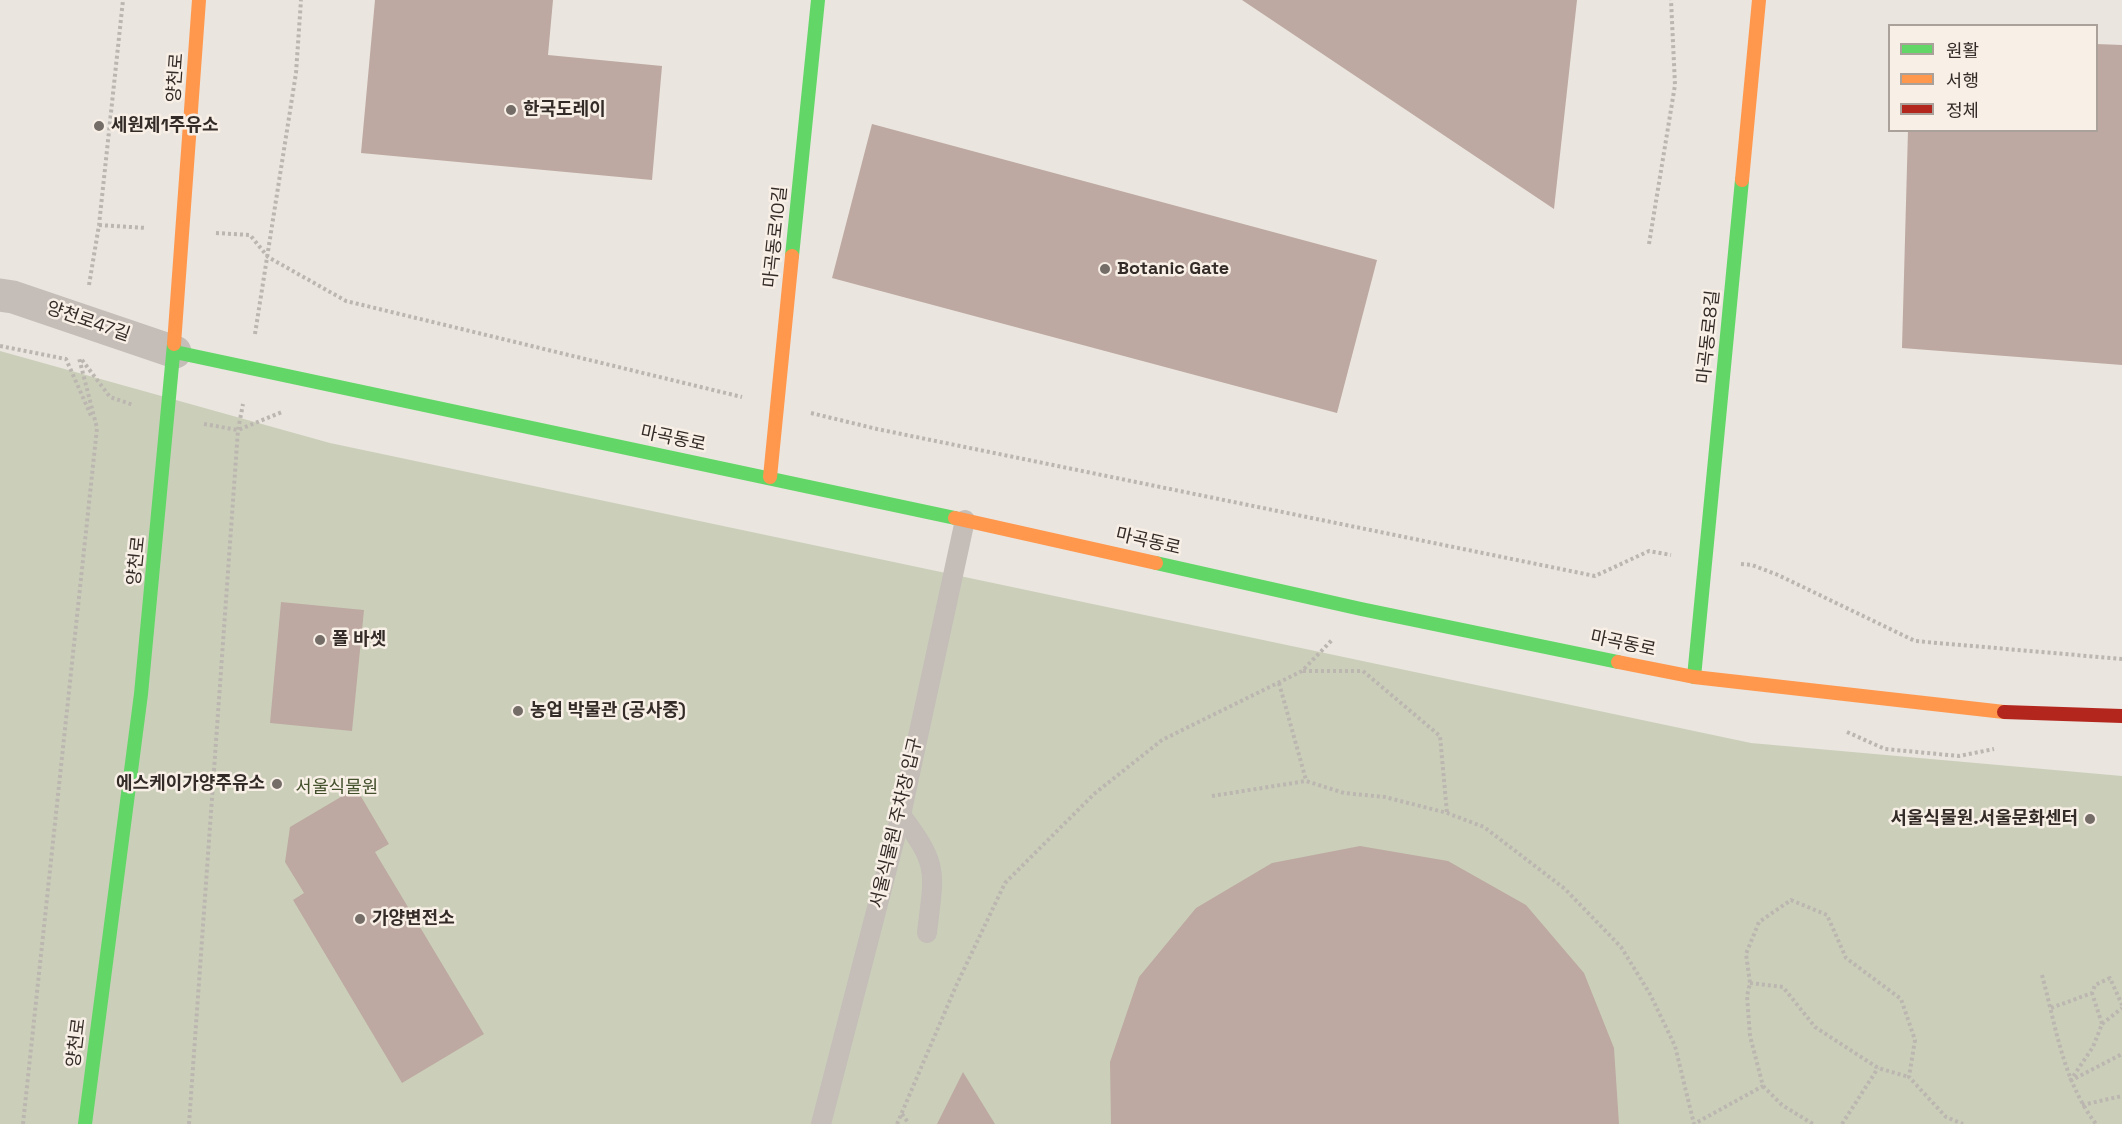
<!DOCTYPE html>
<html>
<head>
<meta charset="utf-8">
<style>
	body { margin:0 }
	#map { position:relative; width:2122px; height:1124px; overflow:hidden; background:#eae5df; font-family:"Space Grotesk","Noto Sans KR",sans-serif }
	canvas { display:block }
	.legend { position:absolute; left:1888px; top:24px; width:210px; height:108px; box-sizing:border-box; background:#f8efe6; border:2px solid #a9a19a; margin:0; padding:8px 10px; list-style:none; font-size:18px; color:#332b27 }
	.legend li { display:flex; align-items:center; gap:12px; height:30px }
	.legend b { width:30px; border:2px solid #a9a19a }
</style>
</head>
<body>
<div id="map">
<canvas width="2122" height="1124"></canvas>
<ul class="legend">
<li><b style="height:8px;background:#63d668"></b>원활</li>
<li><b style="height:8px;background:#ff974d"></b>서행</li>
<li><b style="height:8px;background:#b3261e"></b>정체</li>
</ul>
</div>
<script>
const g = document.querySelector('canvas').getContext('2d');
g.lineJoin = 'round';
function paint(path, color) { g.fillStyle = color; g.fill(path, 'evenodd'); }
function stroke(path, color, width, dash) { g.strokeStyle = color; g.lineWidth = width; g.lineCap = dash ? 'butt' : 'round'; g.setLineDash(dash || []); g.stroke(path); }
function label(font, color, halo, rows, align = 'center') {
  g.font = font + ' "Space Grotesk","Noto Sans KR",sans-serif'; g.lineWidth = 5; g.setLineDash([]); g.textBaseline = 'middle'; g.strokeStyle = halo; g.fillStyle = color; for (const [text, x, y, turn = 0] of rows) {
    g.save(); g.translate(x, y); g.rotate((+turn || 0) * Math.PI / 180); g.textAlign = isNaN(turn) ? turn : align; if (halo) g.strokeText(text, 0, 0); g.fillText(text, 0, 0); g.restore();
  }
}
paint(new Path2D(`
	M0,351L330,443L1751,743L2122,776V1124H0Z`), '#cbcfba');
paint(new Path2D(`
	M375,0H553L548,55L662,66L652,180L361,153Z
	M1242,0H1577L1554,209Z
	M2096,44L2122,45V365L1902,348L1908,130H2096Z
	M872,124L1377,260L1337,413L832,278Z
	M281,602L364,610L352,731L270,723Z
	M356,788L389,844L375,852L484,1034L402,1083L293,900L304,893L285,862L290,827Z
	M1360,846L1448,861L1526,905L1584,973L1614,1048L1619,1124H1111L1110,1062L1139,977L1196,908L1272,863Z
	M963,1072L995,1124H937Z`), '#bda9a1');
stroke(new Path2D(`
	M99,225L146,228
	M216,233L250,235L268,257L346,301L742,397
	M1649,244L1675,85L1671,0
	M89,285L99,225L123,0
	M255,334L296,73L301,0
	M0,346L66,359L92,418
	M82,360L110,397L133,405
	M811,413L877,429L1595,576L1649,551L1671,555
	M204,424L238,430L282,412
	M1741,564L1752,565L1778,575L1915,641L2122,659
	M1303,671H1363L1440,736L1447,813
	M1279,683L1306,780
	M1847,732L1885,749L1959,756L1994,749
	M1212,796L1306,781L1344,793L1385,797L1447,813L1484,827L1565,889L1621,947L1650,994L1675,1046L1694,1124L1763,1086L1750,1036L1747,996L1750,983L1746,954L1759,922L1791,900L1827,915L1846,958L1901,999L1915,1040L1909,1077L1946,1117L1963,1124
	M2042,975C2056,1027 2063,1081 2096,1124
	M1750,983L1783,987L1815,1027L1878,1068L1909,1077
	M2051,1008L2092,993L2095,985L2110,978L2122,1005
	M2102,1024L2122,1008
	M2070,1081L2093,1047L2102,1024L2092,993
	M2070,1081L2122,1054
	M1763,1086L1782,1105L1813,1124
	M2082,1105L2122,1096
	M902,1114L909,1124
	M23,1124L97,428L79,358
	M189,1124L238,430L243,404
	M897,1124L956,986L1005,883L1094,794L1162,740L1302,671L1332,640
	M1842,1124L1878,1068`), '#bcb6b1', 4, [3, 3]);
stroke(new Path2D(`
	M901,815C940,867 934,871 927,933
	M821,1124L901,815L965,520`), '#c4bdb8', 20);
stroke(new Path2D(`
	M0,295L13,297L175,352`), '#c4bdb8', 33);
stroke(new Path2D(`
	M792,256L818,0
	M175,352L955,518
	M1156,563L1361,609L1618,662
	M1694,677L1742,180
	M85,1124L141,694L174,344`), '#63d668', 14);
stroke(new Path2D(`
	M1742,180L1759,0
	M174,344L199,0
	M770,477L792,256
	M955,518L1156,563
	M1618,662L1694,677L2004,712`), '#ff974d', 14);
stroke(new Path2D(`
	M2004,712L2122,716`), '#b3261e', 14);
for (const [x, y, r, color] of [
	[511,110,6,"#736c67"],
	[99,126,6,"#736c67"],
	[1105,269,6,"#736c67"],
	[320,640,6,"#736c67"],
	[518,711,6,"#736c67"],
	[277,784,6,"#736c67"],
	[2090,819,6,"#736c67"],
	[360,919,6,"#736c67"]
]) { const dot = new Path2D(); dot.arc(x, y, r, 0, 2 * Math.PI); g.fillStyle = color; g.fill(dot); stroke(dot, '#f8efe6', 2); }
label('18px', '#332b27', '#f8efe6', [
	["양천로",176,78,-86],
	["마곡동로10길",776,237,-84],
	["양천로47길",88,322,19],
	["마곡동로8길",1709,337,-84],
	["마곡동로",673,439,12],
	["마곡동로",1148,542,13],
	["양천로",137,561,-84],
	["마곡동로",1623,644,12],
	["서울식물원 주차장 입구",897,823,-77],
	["양천로",77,1043,-83]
]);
label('bold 18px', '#332b27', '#f8efe6', [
	["한국도레이",523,110],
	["세원제1주유소",111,126],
	["Botanic Gate",1117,269],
	["폴 바셋",332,640],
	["농업 박물관 (공사중)",530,711],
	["에스케이가양주유소",265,784,"right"],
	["서울식물원.서울문화센터",2078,819,"right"],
	["가양변전소",372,919]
], 'left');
label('18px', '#43502c', '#f8efe6', [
	["서울식물원",337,788]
]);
</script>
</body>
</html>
